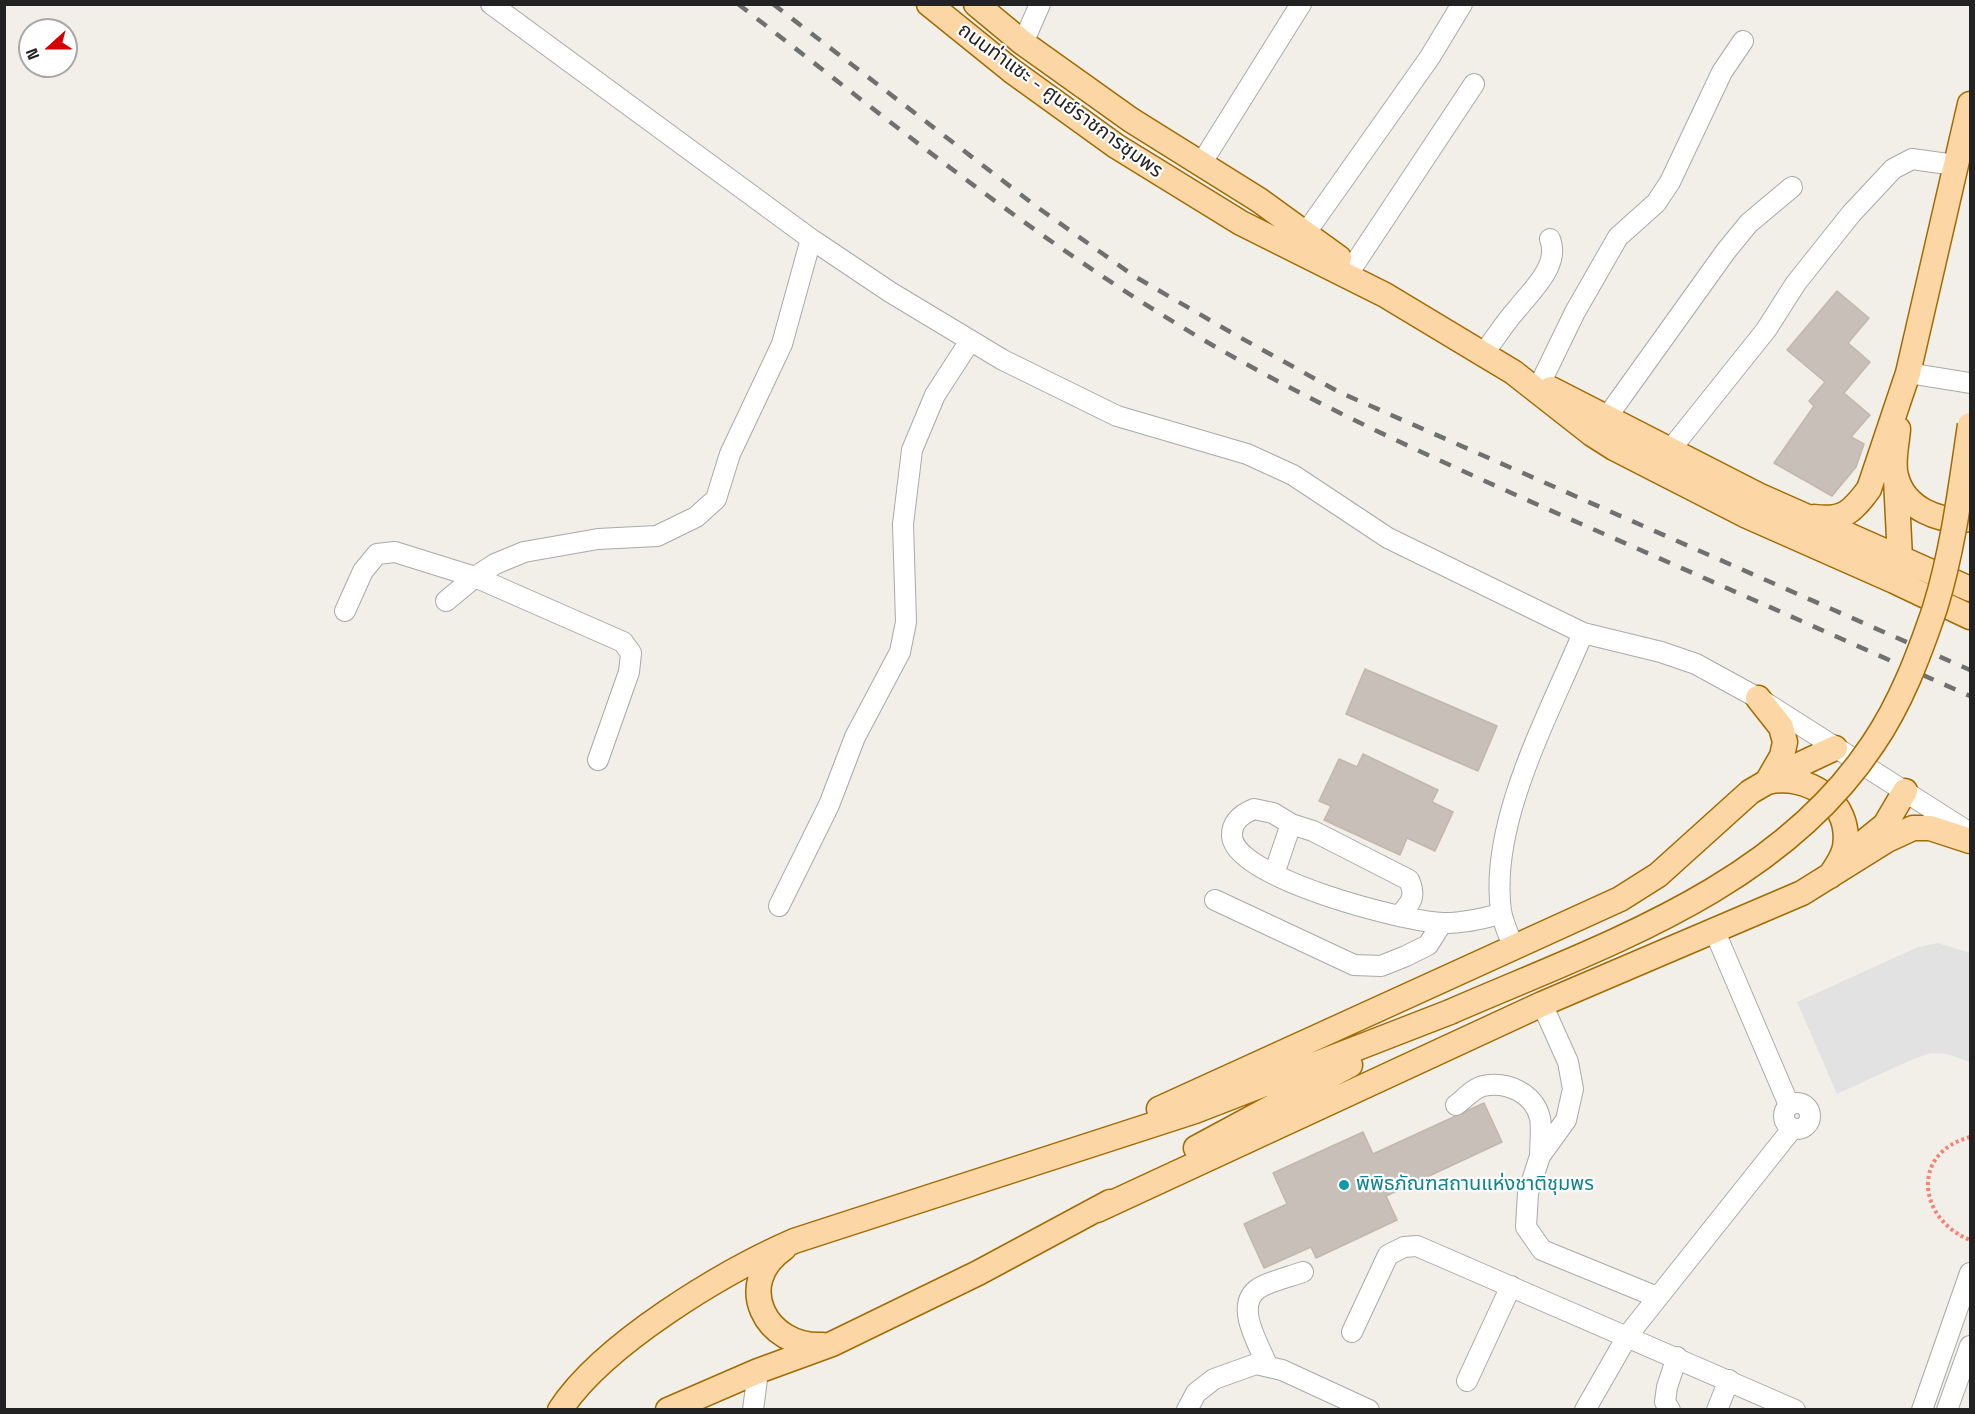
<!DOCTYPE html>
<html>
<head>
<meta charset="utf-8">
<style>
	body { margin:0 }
	#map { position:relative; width:1975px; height:1414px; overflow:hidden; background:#f2efe9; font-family:"Space Grotesk",sans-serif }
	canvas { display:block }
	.frame { position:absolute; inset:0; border:6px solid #222; pointer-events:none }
	.north { position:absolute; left:18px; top:18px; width:60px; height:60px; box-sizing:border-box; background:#fff; border:2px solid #a7a7a7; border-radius:50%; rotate:249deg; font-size:16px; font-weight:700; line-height:24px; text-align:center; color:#222 }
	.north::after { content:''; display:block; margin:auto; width:21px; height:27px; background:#d40000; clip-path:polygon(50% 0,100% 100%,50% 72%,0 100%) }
</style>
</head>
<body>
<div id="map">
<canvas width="1975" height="1414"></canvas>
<div class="frame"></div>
<div class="north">N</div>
</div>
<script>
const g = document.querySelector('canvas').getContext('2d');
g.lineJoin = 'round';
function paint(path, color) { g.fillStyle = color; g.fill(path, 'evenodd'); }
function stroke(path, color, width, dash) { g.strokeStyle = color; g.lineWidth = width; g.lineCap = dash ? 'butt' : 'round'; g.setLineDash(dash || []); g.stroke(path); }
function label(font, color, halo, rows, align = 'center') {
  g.font = font + ' "Space Grotesk","Noto Sans Thai",sans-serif'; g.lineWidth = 4.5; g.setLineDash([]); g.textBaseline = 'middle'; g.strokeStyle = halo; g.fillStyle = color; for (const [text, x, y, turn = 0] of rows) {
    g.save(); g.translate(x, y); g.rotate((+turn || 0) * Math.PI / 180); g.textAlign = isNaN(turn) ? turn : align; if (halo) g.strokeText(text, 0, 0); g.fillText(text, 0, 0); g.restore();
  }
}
paint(new Path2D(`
	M1938,943L1970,953V1062L1947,1054L1931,1053L1911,1060L1837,1094L1797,1002L1918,947Z`), '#e2e2e2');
const building = new Path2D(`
	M1837,291L1869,318L1848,343L1870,362L1844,393L1870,415L1851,437L1864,444L1856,467L1832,496L1774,463L1814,406L1809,401L1825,382L1787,350Z
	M1365,669L1497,726L1478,771L1346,714Z
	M1363,754L1438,790L1432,802L1453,812L1435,851L1407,838L1400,855L1324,820L1331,806L1319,801L1339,759L1357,767Z
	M1484,1103L1502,1142L1386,1196L1397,1220L1316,1258L1311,1247L1264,1268L1244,1224L1287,1204L1273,1173L1363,1132L1373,1154Z`);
paint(building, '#c7bfb8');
stroke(building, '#c4b6ab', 1.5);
const minor = new Path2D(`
	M491,4L811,239L890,292L1003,360L1117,416L1247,454L1293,475L1388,538L1583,633L1661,652L1696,664L1758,698L1970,833
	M1023,43L1040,4
	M1201,164L1301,4
	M1305,234L1430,57L1462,4
	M1352,268L1474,84
	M1483,354C1495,339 1505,322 1518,308C1533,289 1560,265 1550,239
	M1908,373L1970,383
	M1540,384L1575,312L1618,237L1656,203L1670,182L1722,72L1743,41
	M1607,417L1726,251L1749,223L1792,187
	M1670,450L1766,330L1796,283L1851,214L1893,169L1912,159L1955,165
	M446,601L475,577L495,564L524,552L598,539L657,536L696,517L716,499L730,454L782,344L811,239
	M345,611L363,571L377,554L395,552L475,577L623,642L631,653L629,672L598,760
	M1274,874L1291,824
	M1215,900L1354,965L1381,966L1406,956L1428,945L1442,923
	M779,906L829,805L855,737L900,652L906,622L903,524L912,450L935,395L970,341
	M1400,915C1412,902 1416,896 1409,880L1313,831L1291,824L1273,813L1254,809C1242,814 1232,821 1232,835C1231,877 1405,922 1443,923C1462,924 1482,918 1501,914
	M1715,932L1789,1105
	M1513,946C1509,935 1503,923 1501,911C1489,822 1549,715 1583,633
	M1542,1004L1568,1062L1573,1089L1566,1120L1540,1156L1528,1193L1526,1227L1542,1250L1657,1297
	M1784 1116a13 13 0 1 1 26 0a13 13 0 1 1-26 0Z
	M1456,1105C1464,1099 1474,1088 1483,1086C1507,1081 1534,1093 1540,1118C1542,1129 1540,1144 1540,1156
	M1352,1332L1388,1255L1404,1247L1417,1246L1795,1410
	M1267,1365C1259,1344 1233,1305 1259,1288C1271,1281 1289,1277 1303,1272
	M1467,1381L1511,1286
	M753,1410L758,1371
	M1187,1410L1196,1393L1214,1379L1256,1364L1282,1370L1369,1410
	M1585,1410L1628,1335L1792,1129
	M1670,1410L1665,1402L1667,1387L1677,1357
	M1717,1410L1729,1380
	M1922,1410L1970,1273
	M1947,1410L1970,1346`);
const major = new Path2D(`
	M929,4L1012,71L1116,146L1241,223L1385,295L1483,354L1513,372L1592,434L1614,448L1747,516L1894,581L1970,617
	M976,4L1023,43L1131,120L1259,200L1339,258
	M1551,389L1758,495L1970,589
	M1898,429C1897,444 1892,462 1896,476C1904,509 1940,523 1970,519
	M1896,479L1900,558L1897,569
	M1814,517C1843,521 1852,512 1869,489L1908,373L1970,104
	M1781,779L1803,763L1835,748
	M1767,782C1807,773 1852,801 1845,847C1843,858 1836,867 1830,876
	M1864,842L1885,825L1905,791
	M1159,1109L1620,899L1658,875L1750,792L1767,782L1782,756L1785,742L1781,727L1758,698
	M1196,1148L1350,1065
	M1097,1210L1542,1004L1802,893L1887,840L1913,828H1930L1970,841
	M784,1248C733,1283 765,1348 823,1345
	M560,1410C603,1344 723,1272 794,1241L1195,1111L1450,1012
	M668,1410L758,1371L832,1344L978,1273L1110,1202`);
stroke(minor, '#a9a9a9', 22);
stroke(major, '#a06b00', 27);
stroke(new Path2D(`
	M1970,1137C1910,1153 1918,1219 1970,1240`), '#fa8072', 4, [3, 3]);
stroke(minor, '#fff', 20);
stroke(major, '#fcd6a4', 24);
stroke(new Path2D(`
	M738,4C891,122 1040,244 1207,342C1326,411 1453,467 1579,523C1709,580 1840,638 1970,696
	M773,4L1037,207L1134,276L1232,333L1339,392L1970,670`), '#707070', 4.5, [12, 12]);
const majorBridge = new Path2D(`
	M1450,1012C1601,946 1777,889 1873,744C1901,703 1919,655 1935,608C1953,550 1961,486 1970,425`);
stroke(majorBridge, '#a06b00', 27, []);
stroke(majorBridge, '#fcd6a4', 24);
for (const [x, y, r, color] of [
	[1344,1185,6,"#0f9aa8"]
]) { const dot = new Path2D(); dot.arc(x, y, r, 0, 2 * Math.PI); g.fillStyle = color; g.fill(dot); stroke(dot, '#fff', 2); }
label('20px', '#222', '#fff', [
	["ถนนท่าแซะ - ศูนย์ราชการชุมพร",1060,101,36]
]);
label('20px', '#0d838f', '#fff', [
	["พิพิธภัณฑสถานแห่งชาติชุมพร",1356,1185]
], 'left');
</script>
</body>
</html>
